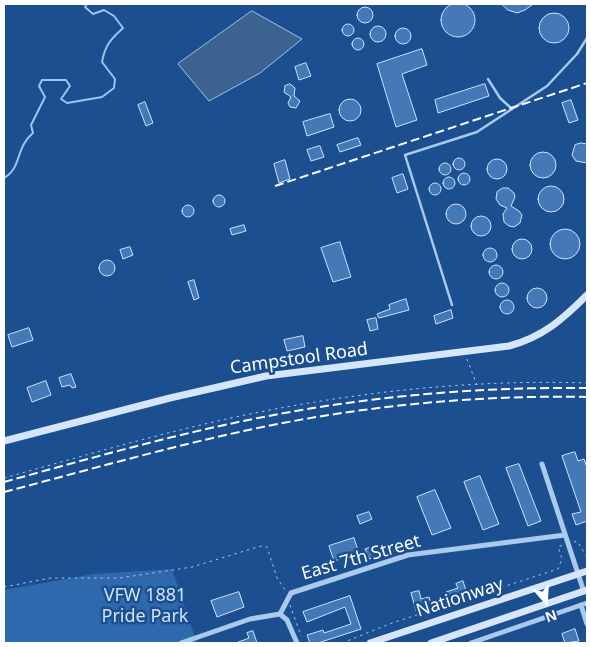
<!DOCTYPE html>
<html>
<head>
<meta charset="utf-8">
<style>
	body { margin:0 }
	#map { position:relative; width:591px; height:647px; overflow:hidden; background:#1b4f8f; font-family:"Noto Sans",sans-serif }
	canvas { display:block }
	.frame { position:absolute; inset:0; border:5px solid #fff; pointer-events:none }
	.north { position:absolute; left:521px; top:577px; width:50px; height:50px; -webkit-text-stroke:4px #1b4f8f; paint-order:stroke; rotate:161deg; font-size:14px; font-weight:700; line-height:20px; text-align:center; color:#fff }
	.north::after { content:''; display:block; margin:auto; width:18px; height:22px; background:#fff; clip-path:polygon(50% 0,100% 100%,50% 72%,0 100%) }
</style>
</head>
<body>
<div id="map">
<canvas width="591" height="647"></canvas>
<div class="frame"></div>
<div class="north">N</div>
</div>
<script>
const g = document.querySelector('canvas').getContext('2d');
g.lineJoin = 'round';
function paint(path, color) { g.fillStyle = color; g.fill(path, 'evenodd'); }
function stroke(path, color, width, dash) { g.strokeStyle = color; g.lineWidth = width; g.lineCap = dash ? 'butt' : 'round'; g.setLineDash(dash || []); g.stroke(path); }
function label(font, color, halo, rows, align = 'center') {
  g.font = font + ' "Noto Sans",sans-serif'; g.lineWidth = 5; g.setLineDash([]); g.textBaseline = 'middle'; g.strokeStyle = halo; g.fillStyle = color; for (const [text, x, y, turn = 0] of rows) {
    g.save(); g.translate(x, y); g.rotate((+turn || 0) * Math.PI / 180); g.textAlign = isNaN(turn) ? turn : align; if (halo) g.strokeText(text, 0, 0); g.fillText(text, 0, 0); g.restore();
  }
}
paint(new Path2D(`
	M172,569L197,643H4V590L94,574Z`), '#2e69ad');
const water = new Path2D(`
	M252,11L302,39L260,73L209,101L178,64Z`);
paint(water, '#3c6290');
stroke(water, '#9cc4f0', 1);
stroke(new Path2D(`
	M4,178C22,168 15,148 33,133L31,125L45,97L39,86L42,80H66L70,86L61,99L67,103L102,97L114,88L115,79L102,62C105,45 111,39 123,28L114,16L104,10L93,14L85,7L87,4`), '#9cc4f0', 2);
const building = new Path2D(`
	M441 20a17 17 0 1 1 34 0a17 17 0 1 1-34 0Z
	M502,4H533L525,10L517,13L508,10Z
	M357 15a8 8 0 1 1 16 0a8 8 0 1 1-16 0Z
	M539 28a15 15 0 1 1 30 0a15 15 0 1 1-30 0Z
	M342 30a6 6 0 1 1 12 0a6 6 0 1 1-12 0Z
	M370 34a8 8 0 1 1 16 0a8 8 0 1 1-16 0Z
	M395 36a8 8 0 1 1 16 0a8 8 0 1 1-16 0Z
	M352 44a6 6 0 1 1 12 0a6 6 0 1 1-12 0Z
	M422,49L427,65L402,74L417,120L396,127L377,64Z
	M306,63L311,76L299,80L295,67Z
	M290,84L295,88L294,96L300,101L296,108L290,107L288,103L291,97L284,92L285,86Z
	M485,84L489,96L438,113L435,100Z
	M339 110a11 11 0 1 1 22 0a11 11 0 1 1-22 0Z
	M571,100L578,120L569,123L562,103Z
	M145,102L153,123L146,126L138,105Z
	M330,114L334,127L307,136L303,122Z
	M358,138L361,145L340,152L337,145Z
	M581,143L587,144V163L576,161L572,155L575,145Z
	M320,146L324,157L311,161L307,150Z
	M530 165a13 13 0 1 1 26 0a13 13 0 1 1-26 0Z
	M453 164a6 6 0 1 1 12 0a6 6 0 1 1-12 0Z
	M487 169a10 10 0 1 1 20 0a10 10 0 1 1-20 0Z
	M285,160L290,179L279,183L274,164Z
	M439 169a6 6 0 1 1 12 0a6 6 0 1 1-12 0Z
	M458 179a6 6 0 1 1 12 0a6 6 0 1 1-12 0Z
	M403,174L408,189L397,193L392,178Z
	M443 183a6 6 0 1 1 12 0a6 6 0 1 1-12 0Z
	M429 189a6 6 0 1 1 12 0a6 6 0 1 1-12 0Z
	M538 199a13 13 0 1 1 26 0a13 13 0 1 1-26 0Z
	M503,188H508L514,193L515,197L511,206L519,211L522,215L520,223L514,227L509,226L504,222L503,214L507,208L500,205L496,199L497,192Z
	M213 201a6 6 0 1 1 12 0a6 6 0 1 1-12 0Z
	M446 214a10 10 0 1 1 20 0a10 10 0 1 1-20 0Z
	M182 211a6 6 0 1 1 12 0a6 6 0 1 1-12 0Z
	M471 226a10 10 0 1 1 20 0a10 10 0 1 1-20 0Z
	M244,225L246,231L232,235L230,229Z
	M550 244a15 15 0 1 1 30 0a15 15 0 1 1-30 0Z
	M512 249a10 10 0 1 1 20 0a10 10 0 1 1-20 0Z
	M340,242L351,277L333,282L321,248Z
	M130,247L133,255L123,259L120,250Z
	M483 255a7 7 0 1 1 14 0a7 7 0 1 1-14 0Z
	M99 268a8 8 0 1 1 16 0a8 8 0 1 1-16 0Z
	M489 272a7 7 0 1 1 14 0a7 7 0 1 1-14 0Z
	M194,280L199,298L194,300L188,282Z
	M495 290a7 7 0 1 1 14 0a7 7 0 1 1-14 0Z
	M527 298a10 10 0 1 1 20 0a10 10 0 1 1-20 0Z
	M406,299L409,310L379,318L377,314L390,309L389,305Z
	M500 307a7 7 0 1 1 14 0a7 7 0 1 1-14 0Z
	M451,310L453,318L436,324L434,316Z
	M376,318L378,329L370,331L367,320Z
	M29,328L33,340L12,347L8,335Z
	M303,336L305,347L287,351L284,340Z
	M71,374L76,387L72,388L70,385L62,387L59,378Z
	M46,381L51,395L32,402L27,388Z
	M575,452L578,461L584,459L587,468V521L576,525L572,514L581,512L562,456Z
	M519,464L541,521L528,526L506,468Z
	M480,476L499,524L483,530L464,482Z
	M435,490L451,528L432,535L417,497Z
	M369,512L372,519L360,524L357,516Z
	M354,538L359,553L334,561L329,546Z
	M400,543L402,548L369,559L365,549L378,544L379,549Z
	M463,581L467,594L449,600L446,592L458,588L456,584Z
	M419,591L421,599L429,597L432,606L416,611L411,593Z
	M239,592L244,607L217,617L211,601Z
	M350,596L361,629L318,643H310L307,635L323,630L324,633L351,624L345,607L307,622L303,612Z
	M575,629L579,641L565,643L562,634Z
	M253,631L257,643H236L249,638L247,633Z`);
paint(building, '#4478b7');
stroke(building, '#cfe3fa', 1);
stroke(new Path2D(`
	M467,359L477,385
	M4,478C79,457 154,435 231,418C346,393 469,379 587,383
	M574,542L577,541L587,557
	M4,587L50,578H120L192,567L261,546L267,547L277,578L286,591
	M290,605L301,636
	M342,643L392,623L558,569L562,559L558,547L563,545`), '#a9c9ee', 1, [2.5, 4]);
stroke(new Path2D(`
	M488,79L500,98L511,108
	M452,305L405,155L477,132L547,86L577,54L587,38`), '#a9c9ee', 2.5);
stroke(new Path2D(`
	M542,464L584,592
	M581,605L587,624
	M280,614L291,593L408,555L565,535
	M280,614L287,620L297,643
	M181,643L250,619L280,614
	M471,643L587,603`), '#a9c9ee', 5);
stroke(new Path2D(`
	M4,441L170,398L266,376L509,346C543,337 563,319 587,295
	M370,643L587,571
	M431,643L587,590`), '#d6e6fa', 7);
stroke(new Path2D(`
	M275,186L587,83
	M4,482C95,457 186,431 279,414C381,395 484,387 587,388
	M4,492C96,468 189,441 283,423C383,404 485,395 587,397`), '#fff', 2, [9, 4]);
label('18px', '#fff', '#1b4f8f', [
	["Campstool Road",299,359,-8],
	["East 7th Street",361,558,-16],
	["Nationway",460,598,-18]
]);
label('18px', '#cfe3fa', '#1b4f8f', [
	["VFW 1881",145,596],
	["Pride Park",145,617]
]);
</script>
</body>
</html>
